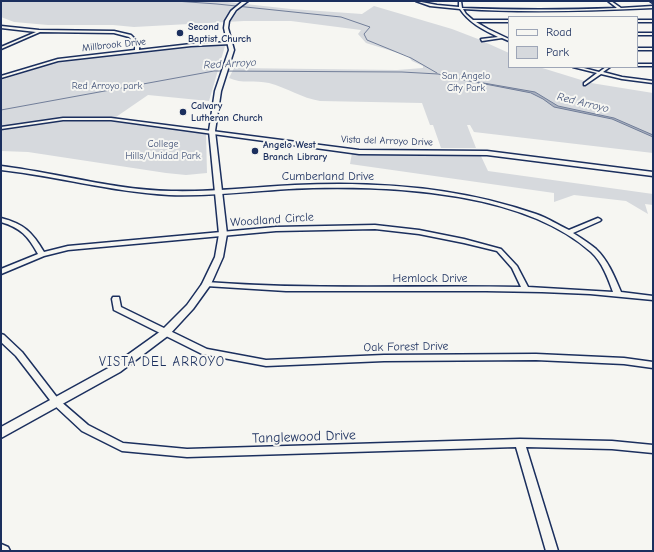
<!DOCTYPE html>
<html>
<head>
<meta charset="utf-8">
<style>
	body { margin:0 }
	#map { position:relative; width:654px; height:552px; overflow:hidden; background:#f6f6f2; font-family:"Comic Neue",sans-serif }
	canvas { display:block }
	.frame { position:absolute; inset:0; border:2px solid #1b2f5e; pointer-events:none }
	.legend { position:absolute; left:508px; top:16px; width:130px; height:52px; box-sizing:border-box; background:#f6f6f2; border:1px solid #9ea6b7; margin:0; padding:5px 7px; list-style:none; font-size:12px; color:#1b2f5e }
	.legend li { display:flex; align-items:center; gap:8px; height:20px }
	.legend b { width:20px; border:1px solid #9ea6b7 }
</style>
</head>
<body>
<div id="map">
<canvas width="654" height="552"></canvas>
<div class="frame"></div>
<ul class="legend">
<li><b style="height:5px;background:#f6f6f2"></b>Road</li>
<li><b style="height:11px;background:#d6d9dd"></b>Park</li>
</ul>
</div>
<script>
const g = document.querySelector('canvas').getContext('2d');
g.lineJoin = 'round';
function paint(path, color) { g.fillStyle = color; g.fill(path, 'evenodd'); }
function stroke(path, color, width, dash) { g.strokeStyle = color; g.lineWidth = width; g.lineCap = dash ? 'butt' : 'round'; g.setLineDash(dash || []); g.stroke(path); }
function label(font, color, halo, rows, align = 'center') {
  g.font = font + ' "Comic Neue",sans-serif'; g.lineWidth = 4; g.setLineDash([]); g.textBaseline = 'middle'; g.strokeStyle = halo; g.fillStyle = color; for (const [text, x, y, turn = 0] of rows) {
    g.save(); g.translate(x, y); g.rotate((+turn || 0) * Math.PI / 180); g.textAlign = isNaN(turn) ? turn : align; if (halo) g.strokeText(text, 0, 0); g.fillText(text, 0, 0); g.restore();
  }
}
paint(new Path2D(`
	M1,1H218L291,9L362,14L374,6L452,29L478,39L509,53V67H539L591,83L653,93V153L474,132L470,125H467L476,148H441L433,125H430L422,103L320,101C302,98 287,88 269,83C255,80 242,84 229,78L234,68L397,70L423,68V66L412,61L408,56L366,43L358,34L361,30L291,21H244L134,27L113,25H48L14,22L1,17Z
	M219,45L225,46L209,101L148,95L116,117H71L1,127V80L57,62L184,47Z
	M89,120L115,121L206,133L207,173L186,175L166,173L28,152L1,151V129L58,121Z
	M352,153L372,155L480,154L488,171L653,194V205L645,204L648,214L626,201L574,195L554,202V193L350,164Z`), '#d6d9dd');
const water = new Path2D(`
	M449,77L535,92L558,106L614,118L653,135V137L612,119L554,107L543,99L531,93Z`);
paint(water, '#abb2c0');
stroke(water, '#717e99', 1);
stroke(new Path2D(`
	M175,1L217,4L341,17L370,27L364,34L367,40L411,58L437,73
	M1,110L214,71L402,72L438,74L452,77`), '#717e99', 1);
const minor = new Path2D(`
	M416,1L437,5L459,7V1H461L462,8C514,10 565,10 617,8L608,1H611L621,8L653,6V8C590,11 527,13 463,9L466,14L473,20H509V22H476L488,29L509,39V41L502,38L482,41L481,39L498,37C484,30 469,23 460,9L430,6Z
	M650,1H653V3Z
	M637,20H653V22H637Z
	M1,26L39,30L114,31L131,35L139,43V50L191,44L231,42L233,43L231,44L191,46L58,61L1,78V76L58,59L135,50V43L129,37L114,33L40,32L1,49V47L36,32L1,28Z
	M637,33H653V35H637Z
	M637,48H653V50H637Z
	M637,64H653V66H637Z
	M573,67H580L599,72L606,67H610L603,72L622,77L653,81V83L622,79L601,74L585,85H584V83L597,73Z
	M63,118H111L359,150L487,151L653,172V176L487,155L359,154L111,120H63L1,129V127Z
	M1,166C58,173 114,190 171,191C213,192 254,187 295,185C376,181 460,187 536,214C548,218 558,225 569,230L598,218L600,219L601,220L600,221L573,233C581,238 589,243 596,249C608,260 615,278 621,292L653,296V300L590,294L542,292L486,291H286L206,286L202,284L206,282C311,290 416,285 521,287L512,268L497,251L464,243L419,234L375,229L276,231L68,250L44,256L1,274V269L38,254C28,236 21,228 1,222V218C24,224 32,232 44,252L68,246L276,227L375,225L419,230L464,239L501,249L517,266L528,287L613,292C608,278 602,262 591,252C525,193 398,186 313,188C265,189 217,197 169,195C112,192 57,176 1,170Z
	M113,297H119L121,307L207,349L266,360L384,355L536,354L624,358L653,362V368L624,364L536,360L384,361L266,366L202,354L114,310L112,299Z
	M1,334L4,335L22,352L59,400L88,425L123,443L187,449L520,439L612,441L653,445V453L612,449L526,447L558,551H546L516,447L187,457L122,451L82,431L53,404L16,356L1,342Z
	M1,544L8,547L10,551H1Z`);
const tertiary = new Path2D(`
	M243,1H248L236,10L229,21L228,28L234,50L221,91L215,131L227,234L223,257L211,284L193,309L169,335L120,372L1,438V427L112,366L161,331L187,305L202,284L215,257L219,234L209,131L215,91L229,50L224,28L225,21L231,11Z`);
stroke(minor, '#1b2f5e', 3);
stroke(tertiary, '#1b2f5e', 3);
paint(minor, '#f6f6f2');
paint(tertiary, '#f6f6f2');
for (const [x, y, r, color] of [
	[180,33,4,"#1b2f5e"],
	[183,112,4,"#1b2f5e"],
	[255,151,4,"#1b2f5e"]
]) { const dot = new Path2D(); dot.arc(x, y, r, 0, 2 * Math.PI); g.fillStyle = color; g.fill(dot); stroke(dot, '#f6f6f2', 1.5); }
label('bold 10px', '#1b2f5e', '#f6f6f2', [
	["Second",188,27],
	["Baptist Church",188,39],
	["Calvary",191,106],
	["Lutheran Church",191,118],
	["Angelo West",263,145],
	["Branch Library",263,157]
], 'left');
label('10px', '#1b2f5e', '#f6f6f2', [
	["Millbrook Drive",114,45,-6],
	["Vista del Arroyo Drive",387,141,2]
]);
label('10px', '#405177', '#f6f6f2', [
	["San Angelo",466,76],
	["City Park",466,88],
	["Red Arroyo park",107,86],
	["College",163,144],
	["Hills/Unidad Park",163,156]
]);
label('italic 11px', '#46567b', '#f6f6f2', [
	["Red Arroyo",230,64,-3],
	["Red Arroyo",583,103,14]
]);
label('12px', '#1b2f5e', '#f6f6f2', [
	["Cumberland Drive",328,177],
	["Woodland Circle",272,220,-4],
	["Hemlock Drive",430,279],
	["Oak Forest Drive",406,347,-1]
]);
g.letterSpacing = '1px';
label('13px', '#1b2f5e', '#f6f6f2', [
	["VISTA DEL ARROYO",162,362]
]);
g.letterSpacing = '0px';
label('14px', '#1b2f5e', '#f6f6f2', [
	["Tanglewood Drive",304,437,-2]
]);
</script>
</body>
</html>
